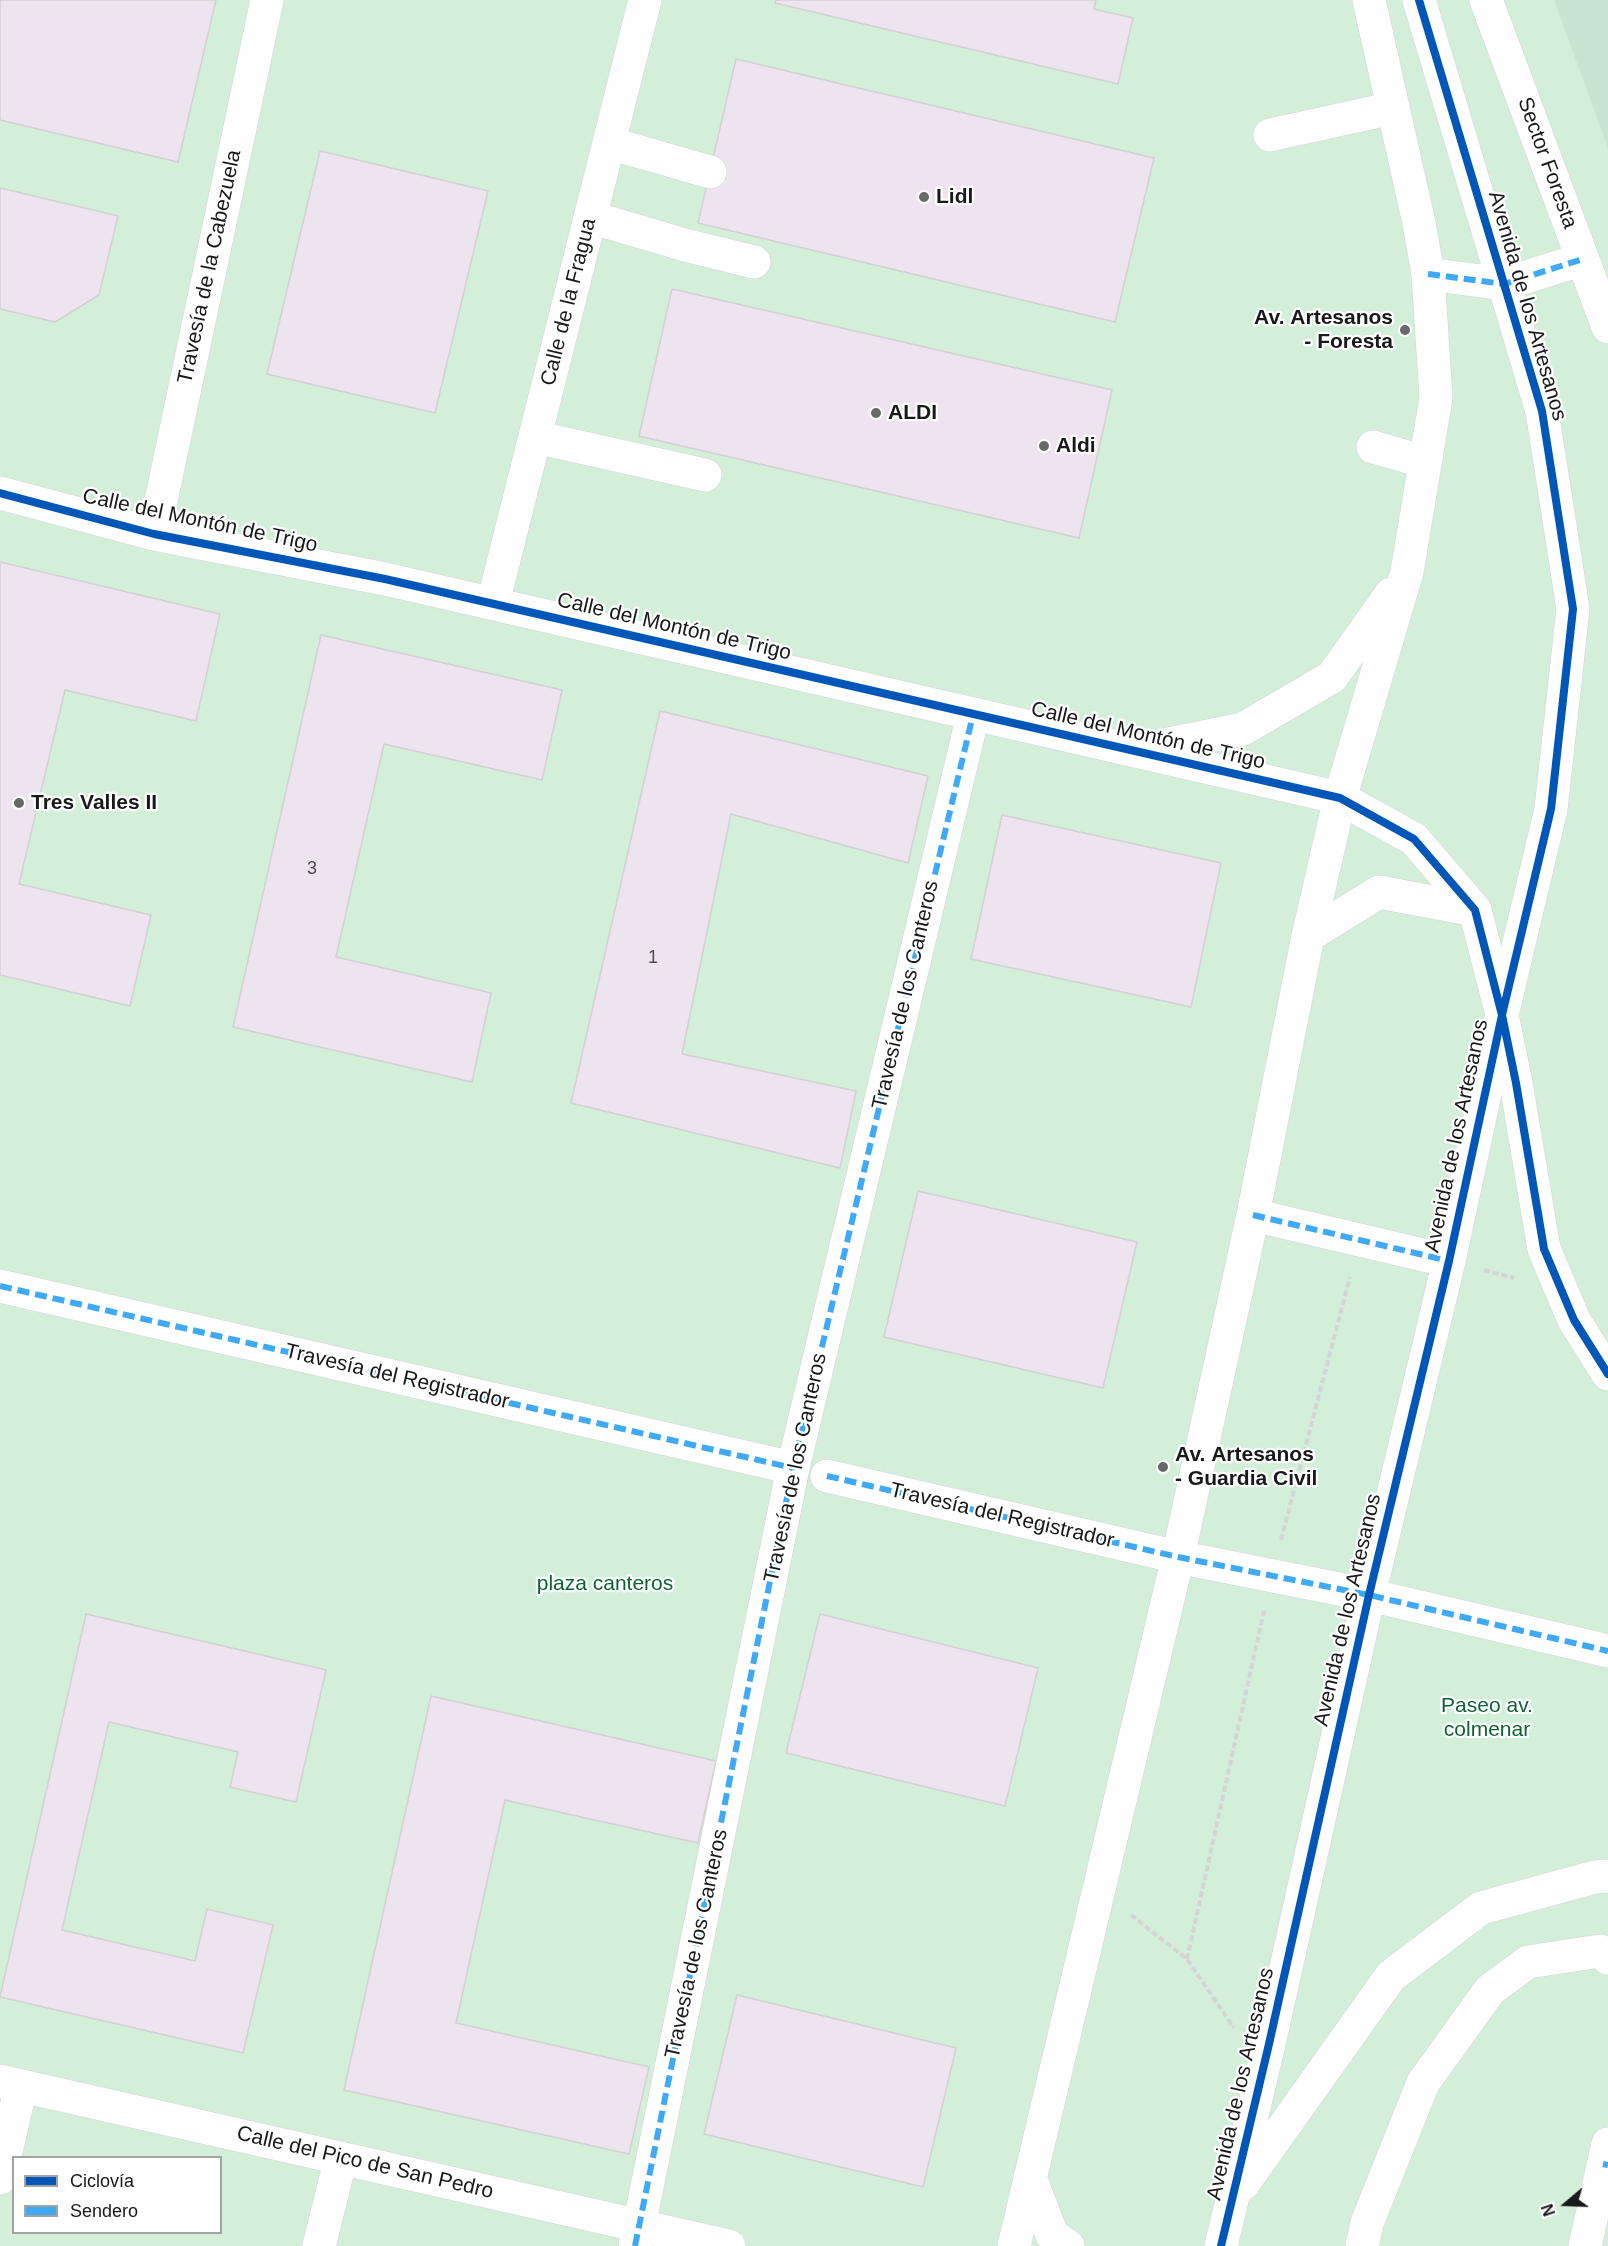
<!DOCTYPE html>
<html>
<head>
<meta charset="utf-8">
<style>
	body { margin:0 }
	#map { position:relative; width:1608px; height:2246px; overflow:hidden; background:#fbf9fc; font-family:Arial,sans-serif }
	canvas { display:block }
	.legend { position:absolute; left:12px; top:2156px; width:210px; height:78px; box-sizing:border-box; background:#fff; border:2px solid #a3a3a3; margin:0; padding:8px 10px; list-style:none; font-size:18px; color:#19181a }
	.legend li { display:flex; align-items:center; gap:12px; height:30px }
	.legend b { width:30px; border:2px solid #a3a3a3 }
	.north { position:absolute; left:1536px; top:2174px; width:60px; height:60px; -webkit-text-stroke:4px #fff; paint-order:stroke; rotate:251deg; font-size:16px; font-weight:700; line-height:24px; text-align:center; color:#19181a }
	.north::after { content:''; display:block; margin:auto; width:21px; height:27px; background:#19181a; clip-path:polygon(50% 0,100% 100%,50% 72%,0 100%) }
</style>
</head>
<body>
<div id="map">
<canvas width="1608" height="2246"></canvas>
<ul class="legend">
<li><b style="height:8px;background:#0057b8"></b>Ciclovía</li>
<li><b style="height:8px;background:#3fa9f5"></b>Sendero</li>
</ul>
<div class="north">N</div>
</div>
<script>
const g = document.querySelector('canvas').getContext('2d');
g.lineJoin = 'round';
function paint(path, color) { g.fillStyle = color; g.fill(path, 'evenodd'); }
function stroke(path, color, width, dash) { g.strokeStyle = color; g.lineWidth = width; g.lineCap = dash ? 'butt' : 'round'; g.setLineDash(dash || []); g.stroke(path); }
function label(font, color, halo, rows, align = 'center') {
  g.font = font + ' Arial,sans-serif'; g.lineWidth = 4.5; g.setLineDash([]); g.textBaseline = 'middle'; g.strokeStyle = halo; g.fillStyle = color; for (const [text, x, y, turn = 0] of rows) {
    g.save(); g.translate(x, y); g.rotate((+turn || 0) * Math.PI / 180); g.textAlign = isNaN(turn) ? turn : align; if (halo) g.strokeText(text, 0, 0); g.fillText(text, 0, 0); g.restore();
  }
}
paint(new Path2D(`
	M0,0H1608V2246H0ZM14,2158H220V2232H14Z`), '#d3efda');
paint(new Path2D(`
	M1554,0H1608V148Z`), '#c9e5d1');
const building = new Path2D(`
	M0,0H216L178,162L0,120Z
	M776,0H1096L1094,9L1133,18L1118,84L775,3Z
	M736,59L1154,158L1115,322L698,223Z
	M320,151L488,191L435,413L267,374Z
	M0,188L118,216L99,295L55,322L0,309Z
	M672,289L1112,390L1079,538L639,436Z
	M0,562L220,614L196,721L65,690L19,884L151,915L130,1006L0,975Z
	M321,635L562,690L542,780L384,744L336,957L491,993L472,1082L233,1027Z
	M660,711L928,776L908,863L731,814L682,1054L856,1091L840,1168L571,1103Z
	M1002,815L1221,863L1191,1007L971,959Z
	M918,1191L1137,1242L1103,1388L884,1337Z
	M86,1614L326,1670L296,1802L230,1787L238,1752L109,1722L62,1930L195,1961L207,1909L273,1925L243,2053L0,1997Z
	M820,1614L1038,1668L1005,1806L786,1753Z
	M431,1696L716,1761L698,1843L505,1800L456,2023L649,2067L629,2154L344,2090Z
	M737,1995L956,2048L923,2187L704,2134Z`);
paint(building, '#eee4ef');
stroke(building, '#d2d0d3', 1.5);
const minor = new Path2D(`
	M1486,0L1608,327
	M1270,135L1393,108
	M609,143L710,172
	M590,217L685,245L754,262
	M1428,274L1504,284L1583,259
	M535,437L705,475
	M1373,447L1425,462
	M0,493L154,534L385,579L1340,798L1414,839L1475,910L1502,1015L1516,1083L1544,1249L1574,1320L1608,1374
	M154,534L267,0
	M493,603L645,0
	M1145,749L1243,729L1332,677L1391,594
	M1308,936L1379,892L1475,910
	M1253,1215L1449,1261
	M0,1286L793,1468
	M827,1476L1178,1557L1369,1595L1608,1651
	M0,2081L729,2246
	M1030,2177L1052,2235L1068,2246
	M0,2178L21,2086
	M1243,2184L1391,1976L1481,1908L1595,1877L1608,1876
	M319,2246L341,2158
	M635,2246L793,1468L973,715
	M1014,2246L1178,1557L1253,1215L1308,936L1340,798L1407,572L1436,398L1428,274L1419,223L1369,0
	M1221,2246L1269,2044L1369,1595L1449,1261L1502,1015L1551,809L1573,609L1542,411L1419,0
	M1362,2246L1367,2223L1423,2083L1490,1990L1528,1962L1600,1951L1608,1958
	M1585,2246L1608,2144`);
stroke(minor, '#d5d3d6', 34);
stroke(new Path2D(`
	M1484,1270L1514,1278
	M1281,1540L1350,1277
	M1131,1915L1187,1959L1234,2028
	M1187,1959L1264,1611`), '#d5d4d5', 4, [6, 3]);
stroke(minor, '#fefeff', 33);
stroke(new Path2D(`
	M1428,274L1504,284L1583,259
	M1253,1215L1449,1261
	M0,1286L793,1468
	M827,1476L1178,1557L1369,1595L1608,1651
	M1603,2164L1608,2165
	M635,2246L793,1468L973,715`), '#3fa9f5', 6, [12, 6]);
stroke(new Path2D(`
	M0,493L154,534L385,579L1340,798L1414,839L1475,910L1502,1015L1516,1083L1544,1249L1574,1320L1608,1374
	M1221,2246L1269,2044L1369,1595L1449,1261L1502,1015L1551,809L1573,609L1542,411L1419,0`), '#0057b8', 8);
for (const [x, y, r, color] of [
	[924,197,6,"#686769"],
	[1405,330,6,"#686769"],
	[876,413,6,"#686769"],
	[1044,446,6,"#686769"],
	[19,803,6,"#686769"],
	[1163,1467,6,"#686769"]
]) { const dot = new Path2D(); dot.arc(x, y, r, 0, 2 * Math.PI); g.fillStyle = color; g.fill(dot); stroke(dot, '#fff', 2); }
label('18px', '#4e4b4f', null, [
	["3",312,869],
	["1",653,958]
]);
label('21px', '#19181a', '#fff', [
	["Sector Foresta",1547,163,70],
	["Travesía de la Cabezuela",210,267,-78],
	["Calle de la Fragua",569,302,-76],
	["Avenida de los Artesanos",1527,306,74],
	["Calle del Montón de Trigo",200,521,12],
	["Calle del Montón de Trigo",674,627,13],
	["Calle del Montón de Trigo",1148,736,13],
	["Travesía de los Canteros",906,995,-77],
	["Avenida de los Artesanos",1457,1136,-78],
	["Travesía del Registrador",397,1377,13],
	["Travesía de los Canteros",796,1468,-78],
	["Travesía del Registrador",1002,1516,13],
	["Avenida de los Artesanos",1348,1610,-77],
	["Travesía de los Canteros",697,1944,-78],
	["Avenida de los Artesanos",1241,2084,-77],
	["Calle del Pico de San Pedro",365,2163,13]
]);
label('bold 21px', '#19181a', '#fff', [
	["Lidl",936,197],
	["Av. Artesanos",1393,318,"right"],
	["- Foresta",1393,342,"right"],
	["ALDI",888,413],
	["Aldi",1056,446],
	["Tres Valles II",31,803],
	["Av. Artesanos",1175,1455],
	["- Guardia Civil",1175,1479]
], 'left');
label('21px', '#0e6334', '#fff', [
	["plaza canteros",605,1584],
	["Paseo av.",1487,1706],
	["colmenar",1487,1730]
]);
</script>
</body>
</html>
